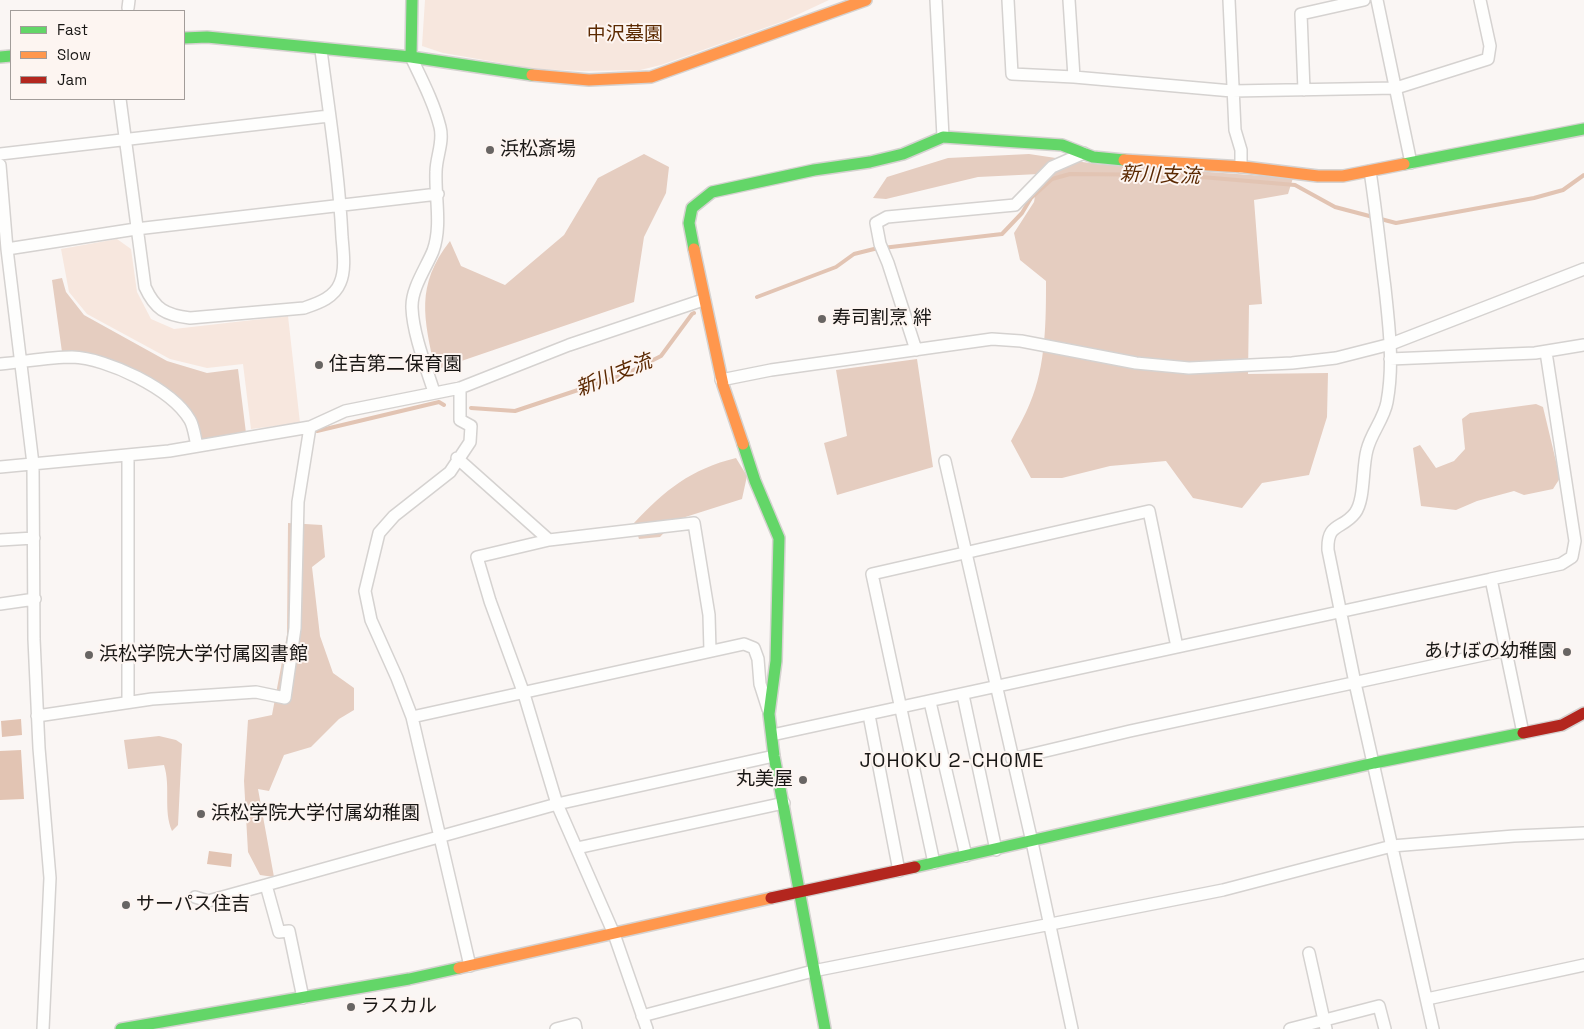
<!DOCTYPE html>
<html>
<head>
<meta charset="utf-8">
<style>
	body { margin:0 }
	#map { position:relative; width:1584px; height:1029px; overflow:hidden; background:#faf6f4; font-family:"Space Grotesk",sans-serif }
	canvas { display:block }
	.legend { position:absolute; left:10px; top:10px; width:175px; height:90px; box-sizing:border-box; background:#fdf5f1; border:1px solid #a29c99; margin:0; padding:6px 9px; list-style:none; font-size:15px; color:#191715 }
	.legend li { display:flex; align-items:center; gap:10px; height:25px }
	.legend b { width:25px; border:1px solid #a29c99 }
</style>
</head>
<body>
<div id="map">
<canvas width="1584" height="1029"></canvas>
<ul class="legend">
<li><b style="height:6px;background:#63d668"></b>Fast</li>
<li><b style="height:6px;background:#ff974d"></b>Slow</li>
<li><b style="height:6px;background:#b3261e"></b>Jam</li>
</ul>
</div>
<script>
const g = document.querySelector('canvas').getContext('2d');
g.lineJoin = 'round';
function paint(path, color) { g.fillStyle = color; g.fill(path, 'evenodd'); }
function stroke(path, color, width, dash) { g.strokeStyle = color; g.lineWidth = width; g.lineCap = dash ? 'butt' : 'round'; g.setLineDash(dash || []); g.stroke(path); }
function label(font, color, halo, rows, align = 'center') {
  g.font = font + ' "Space Grotesk","Noto Sans JP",sans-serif'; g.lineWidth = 4; g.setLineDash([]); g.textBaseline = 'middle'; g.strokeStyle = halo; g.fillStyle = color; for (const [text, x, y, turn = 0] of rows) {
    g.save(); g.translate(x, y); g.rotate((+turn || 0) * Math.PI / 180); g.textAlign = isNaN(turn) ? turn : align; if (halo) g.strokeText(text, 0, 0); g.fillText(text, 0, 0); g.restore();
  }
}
paint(new Path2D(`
	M425,0H829L784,21L661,65L640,70L584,71L536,69L443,53L422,46Z
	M117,239L131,249L137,292L151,319L174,329L288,316L300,423L251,429L243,364L207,368L170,359L87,314L69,292L61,249Z`), '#f7e7de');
paint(new Path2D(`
	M644,154L669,167L666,193L644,237L634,302L435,370C424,318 415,286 450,241L461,266L505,285L564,235L598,178Z
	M1029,154L1096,164L1293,178L1288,194L1254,200L1262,304L1249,305L1248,374L1328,373L1327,417L1309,475L1262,483L1242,508L1193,498L1166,461L1110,466L1062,478H1031L1011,441C1017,429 1025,416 1030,403C1046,366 1046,320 1046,281L1020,260L1014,233L1034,202L1039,174L978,177L886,199L873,198L887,177L948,158Z
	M62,278L66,292L84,315L167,361L207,373L238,369L246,433L202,439L197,420L184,403L138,372L62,352L52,280Z
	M917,359L933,467L837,495L824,443L847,436L836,370Z
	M1536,404L1543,407L1560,478L1553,489L1524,495L1514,491L1477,501L1456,510L1421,506L1413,448L1420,445L1436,468L1454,461L1465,449L1462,419L1470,413Z
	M736,458L747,476L742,499L676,520L660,537L639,539L634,523C665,490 691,469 736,458Z
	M288,523L322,525L325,557L312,567L320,636L333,673L354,688V710L339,719L311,747L284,755L269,791L258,789L274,877L260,875L248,852L244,781L248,720L272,715L287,635Z
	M159,736L176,740L182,744L178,825L172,831C163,810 171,787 164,765L128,769L124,740Z`), '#e5cdc0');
paint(new Path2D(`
	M21,719L22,735L2,737L1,721Z
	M21,750L24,799L0,800V751Z
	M209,851L232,854L231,867L207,864Z`), '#e2c4b3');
stroke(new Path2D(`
	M757,297L836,267L854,254L874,249L1002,234L1022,213L1031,198L1052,179L1070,174L1178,175L1295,185L1335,207L1396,223L1534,198L1563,190L1584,175
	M471,408L515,411L626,374L661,356L692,314L694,313
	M317,431L439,402L444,405`), '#e2c4b3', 4);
const street = new Path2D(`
	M936,0L943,137
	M1008,0L1012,74L1074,77L1232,91L1396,88L1488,59L1490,46L1480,0
	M1069,0L1074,77
	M1229,0L1235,130L1241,150V167
	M1377,0L1411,163
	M128,8L129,0
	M411,57C422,80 434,103 440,127C444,142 436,157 436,172C435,198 442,226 433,251C426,268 411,289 412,308C413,334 426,367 434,392
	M1304,90L1301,14L1364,0
	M120,99L145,287C155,309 165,315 190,318L304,308C318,303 334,298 340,283C346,270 343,250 342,237C339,174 329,112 321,50
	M0,154L329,116
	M0,165L7,249L33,464L34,639L39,748L50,878L43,1029
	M1370,171C1376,210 1380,249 1385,288C1389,326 1394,364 1387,402C1384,419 1371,433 1367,450C1362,468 1365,500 1355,513C1342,530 1327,522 1328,550L1355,683L1433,1029
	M7,249L136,229L438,194
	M916,350L888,263L880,244L876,223L887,217L1015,205L1052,167L1084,153
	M1390,359L1535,353L1584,345
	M0,364C24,362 48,357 72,357C107,358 172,389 190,420C194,427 195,438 197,446
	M721,380L771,370L992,339L1021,341L1136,363L1189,368L1292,363L1336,358L1391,344L1584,269
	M460,388V420L471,426L470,442L450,472L394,516L379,533L365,591L371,620L397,678L412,717L470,966
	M128,456V702
	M457,458L549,540L477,557L490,601L524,694L557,804L614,934L647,1029
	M945,461L1032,842L1072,1029
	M0,467L169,451L310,427L345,411L460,388L569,345L703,300
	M0,540L34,538
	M549,540L694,523L709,615L710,651
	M1491,579L1561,564L1572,557L1575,541L1546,352
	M0,604L35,599
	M963,695L996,850
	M930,702L966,856
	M869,715L899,871
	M37,716L152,699L256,692L285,698L295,628L298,502L310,427
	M412,717L744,644L754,648L758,659L760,684L768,709
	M772,735L1491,579L1523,733
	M1012,759L1130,731L1506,650
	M577,848L784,803
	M934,863L872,574L1149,511L1177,647
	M266,885L557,804L774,756
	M195,897L208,901L266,885L279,932L289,931L303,998
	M1309,953L1326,1029
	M1427,999L1584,965
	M642,1016L813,971L1223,890L1392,846L1514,836L1584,833
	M556,1029L575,1024L576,1029
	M1290,1029L1379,1006L1385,1029`);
const fast = new Path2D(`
	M184,38L207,37L411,57L532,75
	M0,57L11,56
	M411,57L412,0
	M1404,164L1584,129
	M694,249L689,223L692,208L712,192L814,170L870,162L903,154L943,137L1062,145L1093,157L1124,160
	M743,444L755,481L779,538L776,661L769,714L774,756L825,1029
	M915,867L1374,763L1523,733
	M121,1029L409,979L459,968`);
const slow = new Path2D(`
	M532,75L589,80L651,77L866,0
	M1124,160L1244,167L1318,176H1343L1404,164
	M694,249L723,385L743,444
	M459,968L771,898`);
const jam = new Path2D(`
	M1523,733L1562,725L1584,713
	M771,898L915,867`);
stroke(street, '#d5d2d0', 14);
stroke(fast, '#d5d2d0', 14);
stroke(slow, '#d5d2d0', 14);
stroke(jam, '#d5d2d0', 14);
stroke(street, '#fefefd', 11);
stroke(fast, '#63d668', 11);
stroke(slow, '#ff974d', 11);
stroke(jam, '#b3261e', 11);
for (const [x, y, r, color] of [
	[490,150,5,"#686563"],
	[822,319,5,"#686563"],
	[319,365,5,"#686563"],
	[1567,652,5,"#686563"],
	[89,655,5,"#686563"],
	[803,780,5,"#686563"],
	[201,814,5,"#686563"],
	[126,905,5,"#686563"],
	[351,1007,5,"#686563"]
]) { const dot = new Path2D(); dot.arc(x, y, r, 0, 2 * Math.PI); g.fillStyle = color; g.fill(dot); stroke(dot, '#fdf5f1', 2); }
label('19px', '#5c2a02', '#fdf5f1', [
	["中沢墓園",625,35]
]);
label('19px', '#191715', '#fdf5f1', [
	["浜松斎場",500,150],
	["寿司割烹 絆",832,319],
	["住吉第二保育園",329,365],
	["あけぼの幼稚園",1557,652,"right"],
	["浜松学院大学付属図書館",99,655],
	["丸美屋",793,780,"right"],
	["浜松学院大学付属幼稚園",211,814],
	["サーパス住吉",136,905],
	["ラスカル",361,1007]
], 'left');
label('italic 20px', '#5a2801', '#fdf5f1', [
	["新川支流",1160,176,2],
	["新川支流",614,376,-22]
]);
g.letterSpacing = '1px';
label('20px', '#191715', '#fdf5f1', [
	["JOHOKU 2-CHOME",952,762]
]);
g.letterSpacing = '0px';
</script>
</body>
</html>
